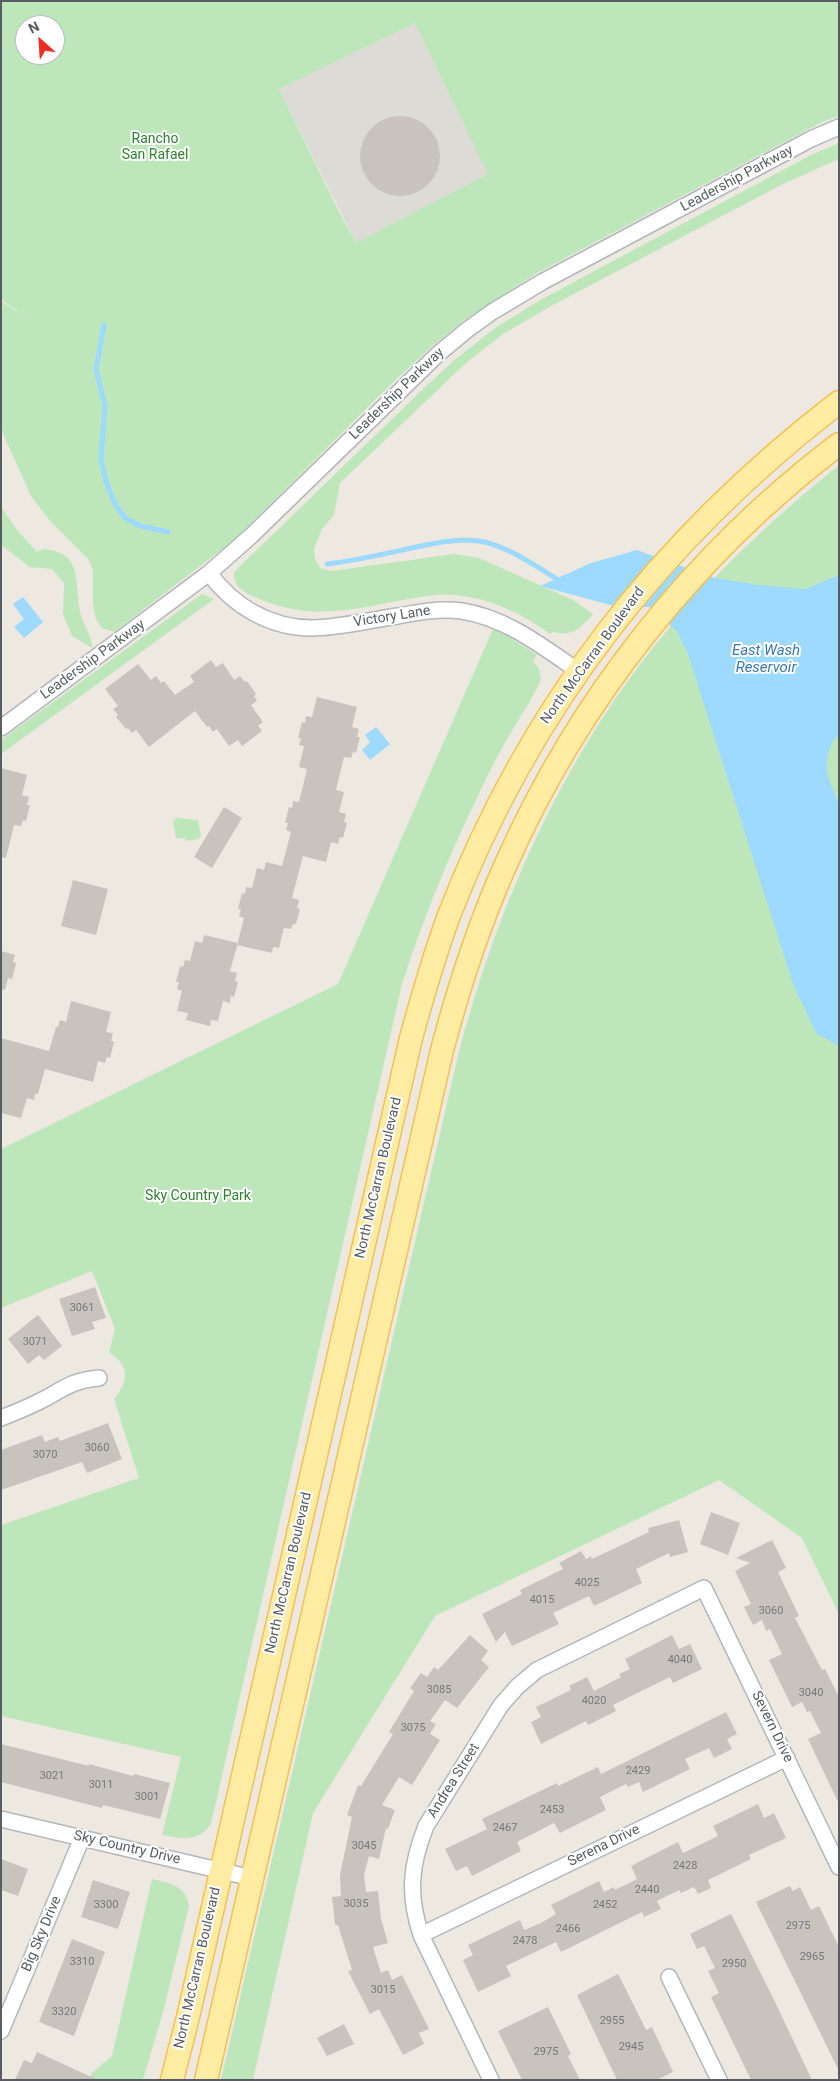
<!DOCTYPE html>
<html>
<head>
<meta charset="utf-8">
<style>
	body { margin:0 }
	#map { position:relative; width:840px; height:2081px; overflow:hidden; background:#ede9e0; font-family:Roboto,sans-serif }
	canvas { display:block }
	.frame { position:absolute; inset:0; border:2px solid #595d62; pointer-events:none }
	.north { position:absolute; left:15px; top:15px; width:50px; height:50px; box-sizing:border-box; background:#fff; border:1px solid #bdbec0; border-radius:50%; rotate:334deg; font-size:14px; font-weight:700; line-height:20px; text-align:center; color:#595d62 }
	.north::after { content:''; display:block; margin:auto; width:18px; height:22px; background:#ee2c25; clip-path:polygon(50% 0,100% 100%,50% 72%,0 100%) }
</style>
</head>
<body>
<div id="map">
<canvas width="840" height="2081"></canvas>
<div class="frame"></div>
<div class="north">N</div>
</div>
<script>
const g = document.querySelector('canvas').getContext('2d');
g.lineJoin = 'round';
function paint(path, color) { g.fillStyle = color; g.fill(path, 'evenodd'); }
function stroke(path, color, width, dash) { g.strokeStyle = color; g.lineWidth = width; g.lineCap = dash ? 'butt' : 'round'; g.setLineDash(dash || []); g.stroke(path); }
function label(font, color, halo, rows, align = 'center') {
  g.font = font + ' Roboto,sans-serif'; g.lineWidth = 4; g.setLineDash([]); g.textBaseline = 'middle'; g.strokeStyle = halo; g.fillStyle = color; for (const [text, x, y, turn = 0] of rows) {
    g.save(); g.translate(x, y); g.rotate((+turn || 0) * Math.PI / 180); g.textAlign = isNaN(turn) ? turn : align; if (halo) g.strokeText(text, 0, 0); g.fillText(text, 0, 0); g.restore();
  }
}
paint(new Path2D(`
	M415,23L489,174L356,243L279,89Z`), '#dddbd5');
paint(new Path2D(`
	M1,1H839V116L822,122L537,273L462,322L432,346L387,388L234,540L114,632L102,628L96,619L93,604V571L89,560L50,521L31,496L1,429V301L28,319L1,299ZM415,23L488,174L356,243L338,210L279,89ZM25,25H55V55H25Z
	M839,143V159L783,184L551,306L503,334L467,362L340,483L334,515L322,529L314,548L315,559L320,568L332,571L454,554L479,558L573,600L593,614C581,628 572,637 553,632L550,634C522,613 491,599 456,595C439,593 420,597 403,600C349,610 310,621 257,598C245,593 233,587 234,572L422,390L458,357L498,326L544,298L809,156Z
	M839,465V1614L802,1538L719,1480L435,1616L313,1813L253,2080H221L457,1060C498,901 567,747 675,621C724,564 780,513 839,465Z
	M1,507L17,530L37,552L43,549C86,553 73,584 81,615C84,626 93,638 92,648L72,636L63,614L64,583L52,569L30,567L1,545Z
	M202,594L214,599L1,754V740Z
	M493,629L506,635L537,655L533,661L539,669L541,680C528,707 510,732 496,759C459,832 427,906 402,984L211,1824C198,1843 181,1838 162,1835L181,1757L1,1716V1525L139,1478L114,1399C129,1381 130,1366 109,1352L115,1329L92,1271L1,1308V1149L338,984Z
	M176,818L198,820L201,836L199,839L185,841V838H176L173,822Z
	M152,1879C169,1883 186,1885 189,1906L163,2012L143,2080H89L92,2073L112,2056Z`), '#bde6bb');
paint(new Path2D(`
	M637,550L715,578L759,585L806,589L839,575V738L835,737C820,766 828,777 839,804V1046L816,1033L793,984L688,654L676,630L649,607L614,606L540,586L591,563Z
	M23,597L43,622L24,638L14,627L24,619L13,604Z
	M376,727L390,744L370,760L362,750L370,742L365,735Z`), '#9ed9ff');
stroke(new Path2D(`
	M104,325L96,369L105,406L101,460L106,481L115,504L125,518L140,526L168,532
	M327,564C354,561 380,555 407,549C431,544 454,538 479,541C507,545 538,568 562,582`), '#9ed9ff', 5);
paint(new Path2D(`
	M360 156a40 40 0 1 1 80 0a40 40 0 1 1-80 0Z
	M211,660L216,667L223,663L234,680L240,676L245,682L247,681L256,694L254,696L257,701L251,705L263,722L258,726L262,731L242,746L238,740L229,746L217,729L213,732L209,726L207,727L195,711L149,747L136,730L132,733L128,728L126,729L116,717L118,715L113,709L118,706L105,689L138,664L151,680L156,676L161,683L164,681L175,695L194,682L190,676Z
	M317,697L357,707L352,727L359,729L357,737H360L356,753L353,752L351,758L344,757L336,790L344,792L339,812L346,814L344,822L347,823L343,838L340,837L338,844L331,842L326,862L303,856L292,898L299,900L297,908L300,909L296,924H293L291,929L284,928L279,948L273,947L272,953L237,945L244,918L239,916L241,909H238L242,893L245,894L246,887L252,888L257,868L264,870L266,862L282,866L291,832L286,830L288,823H285L289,807L292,808L293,801L299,802L307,769L299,767L304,746L299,745L301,738H298L302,722L305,723L306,716L312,717Z
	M1,768L27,775L22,795L29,797L27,805H30L26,821L23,820L21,826L14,825L6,858L1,857Z
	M224,807L242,818L212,868L194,857Z
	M73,880L108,889L96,935L61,926Z
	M204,935L238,943L230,971L237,973L235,981L238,982L234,997L231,996L230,1003L223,1001L218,1021L211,1020L210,1026L186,1020L188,1013L177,1011L182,991L177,989L179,982H176L180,966L183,967L185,960L190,961L195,941L202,943Z
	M1,951L15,955L13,962L16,963L12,979L8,978L5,990L1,989Z
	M71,1001L111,1012L106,1032L113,1033L111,1041L114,1042L110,1058L107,1057L105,1063L98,1061L93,1082L45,1069L38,1094H35L34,1100L27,1098L21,1118L1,1113V1038L49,1051L56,1027H58L60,1020L66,1022Z
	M95,1287L106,1318L92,1322L95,1329L72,1336L59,1299Z
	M38,1315L62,1346L44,1360L39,1355L28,1364L8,1339Z
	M108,1423L122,1459L87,1473L82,1462L1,1490V1450L42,1435L45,1442L58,1437L60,1441Z
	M711,1512L740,1523L728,1555L700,1544Z
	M679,1520L688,1552L670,1557L669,1553L636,1569L642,1583L594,1606L589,1596L553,1613L559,1624L512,1646L505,1632L496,1642L482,1614L522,1594L520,1590L563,1569L559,1563L581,1551L586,1559L591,1556L592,1559L649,1532L648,1528Z
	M772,1540L786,1568L778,1572L799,1616L795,1618L822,1670L825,1669L839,1697V1804L808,1739L821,1733L810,1711L807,1712L802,1702L792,1707L769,1660L782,1654L770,1629L766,1631L762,1620L753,1625L744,1607L751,1604L735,1571L750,1563L736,1558Z
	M470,1635L488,1651L481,1660L489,1667L457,1708L445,1700L430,1721L436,1724L430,1734L440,1740L412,1785L399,1777L382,1805L395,1810L388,1829L386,1828L379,1859L369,1856L364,1875L366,1892L378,1891L381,1919L388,1943L373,1947L381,1973L388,1970L392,1980L402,1975L429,2029L419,2033L424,2044L403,2055L379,2009L370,2014L348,1971L352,1970L338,1925H335L332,1897L341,1896L340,1875L352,1817L347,1815L358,1785L361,1786L393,1734L389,1732L414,1691L410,1688L421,1673L427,1677L434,1667L438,1670Z
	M672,1635L679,1649L690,1644L702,1669L673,1683L670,1677L613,1705L616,1711L588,1725L586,1721L541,1744L531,1722L541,1717L536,1707L571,1690L569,1686L587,1677L594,1691L621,1677L619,1674L630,1669L625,1659Z
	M726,1712L737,1734L727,1739L732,1749L714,1758L709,1748L685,1759L690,1769L643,1792L639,1782L628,1787L626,1784L600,1797L606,1810L560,1833L554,1823L517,1842L521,1851L472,1876L467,1866L456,1871L445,1849L487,1829L482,1819L557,1783L558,1786L598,1767L601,1774Z
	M1,1744L89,1766V1764L133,1776L134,1774L170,1783L160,1819L103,1805L102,1808L1,1782Z
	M758,1804L764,1818L774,1813L786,1838L749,1855L751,1859L708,1880L711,1888L698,1894L694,1887L681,1893L679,1890L657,1901L661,1909L644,1917L642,1912L561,1952L556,1942L506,1966L511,1976L478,1992L463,1960L473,1955L468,1945L520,1920L524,1930L541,1923L556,1914L551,1905L599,1881L604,1892L614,1887L615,1890L637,1879L631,1866L678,1842L683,1853L718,1836L713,1826Z
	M1,1859L28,1869L18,1896L1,1890Z
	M93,1880L130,1892L118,1929L81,1917Z
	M790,1886L793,1891L800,1887L811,1910L819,1906L839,1947V2071L756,1902Z
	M731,1914L775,2002L812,2080H751L740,2057L711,1997L719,1993L708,1971L715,1968L704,1946L697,1949L690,1934Z
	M72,1939L105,1952L74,2036L39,2022Z
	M618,1974L646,2030L652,2027L673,2072L657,2080H617L577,1995Z
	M548,2007L571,2054L568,2056L580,2080H522L498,2031Z
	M344,2024L354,2044L327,2056L317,2038Z
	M37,2052L98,2080H15L24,2060L32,2063Z`), '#c8c4bd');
const street = new Path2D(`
	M209,573C233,606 270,628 312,628C340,628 370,620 398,616C419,612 440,608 462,611C506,618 542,646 578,671
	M1,728L209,573L251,536L438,354L467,330L492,312L542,282L811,139L839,127
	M1,1418C17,1412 33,1405 48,1397C67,1386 76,1380 99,1378
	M1,1819L252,1878
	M421,1935L787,1758
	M669,1977L719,2080
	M1,2031L82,1838
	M491,2080L421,1935C408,1895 410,1866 426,1826L501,1705L518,1686L537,1670L704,1588L839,1867`);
const primary = new Path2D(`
	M172,2080L188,2017L411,1038C422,998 434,957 448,918C529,707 661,539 839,402
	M206,2080L442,1050C459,986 479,924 506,864C579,699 695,553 839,444`);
stroke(street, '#b3b7bc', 18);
stroke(primary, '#f6c050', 25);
stroke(street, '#fff', 15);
stroke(primary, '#ffeca3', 22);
label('11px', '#757779', null, [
	["3061",82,1308],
	["3071",35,1342],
	["3060",97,1448],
	["3070",45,1455],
	["4025",587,1583],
	["4015",542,1600],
	["3060",771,1611],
	["4040",680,1660],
	["3085",439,1690],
	["3040",811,1693],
	["4020",594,1701],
	["3075",413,1728],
	["2429",638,1771],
	["3021",52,1776],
	["3011",101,1785],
	["3001",147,1797],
	["2453",552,1810],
	["2467",505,1828],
	["3045",364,1846],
	["2428",685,1866],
	["2440",647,1890],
	["3035",356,1904],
	["3300",106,1905],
	["2452",605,1905],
	["2975",798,1926],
	["2466",568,1929],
	["2478",525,1941],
	["2965",812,1957],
	["3310",82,1962],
	["2950",734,1964],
	["3015",383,1990],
	["3320",64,2012],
	["2955",612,2021],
	["2945",631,2047],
	["2975",546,2052]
]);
label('14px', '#308231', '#fff', [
	["Rancho",155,139],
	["San Rafael",155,155],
	["Sky Country Park",198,1196]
]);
label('14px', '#595d62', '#fff', [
	["Leadership Parkway",737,179,-28],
	["Leadership Parkway",397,394,-44],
	["Victory Lane",392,617,-9],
	["North McCarran Boulevard",593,656,-54],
	["Leadership Parkway",93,660,-36],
	["North McCarran Boulevard",379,1178,-77],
	["North McCarran Boulevard",289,1573,-77],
	["Severn Drive",772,1727,64],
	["Andrea Street",454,1781,-58],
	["Serena Drive",604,1846,-26],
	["Sky Country Drive",127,1848,13],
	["Big Sky Drive",42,1934,-67],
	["North McCarran Boulevard",198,1968,-77]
]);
label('italic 15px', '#397ab4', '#fff', [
	["East Wash",766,651],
	["Reservoir",766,668]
]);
</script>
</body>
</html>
